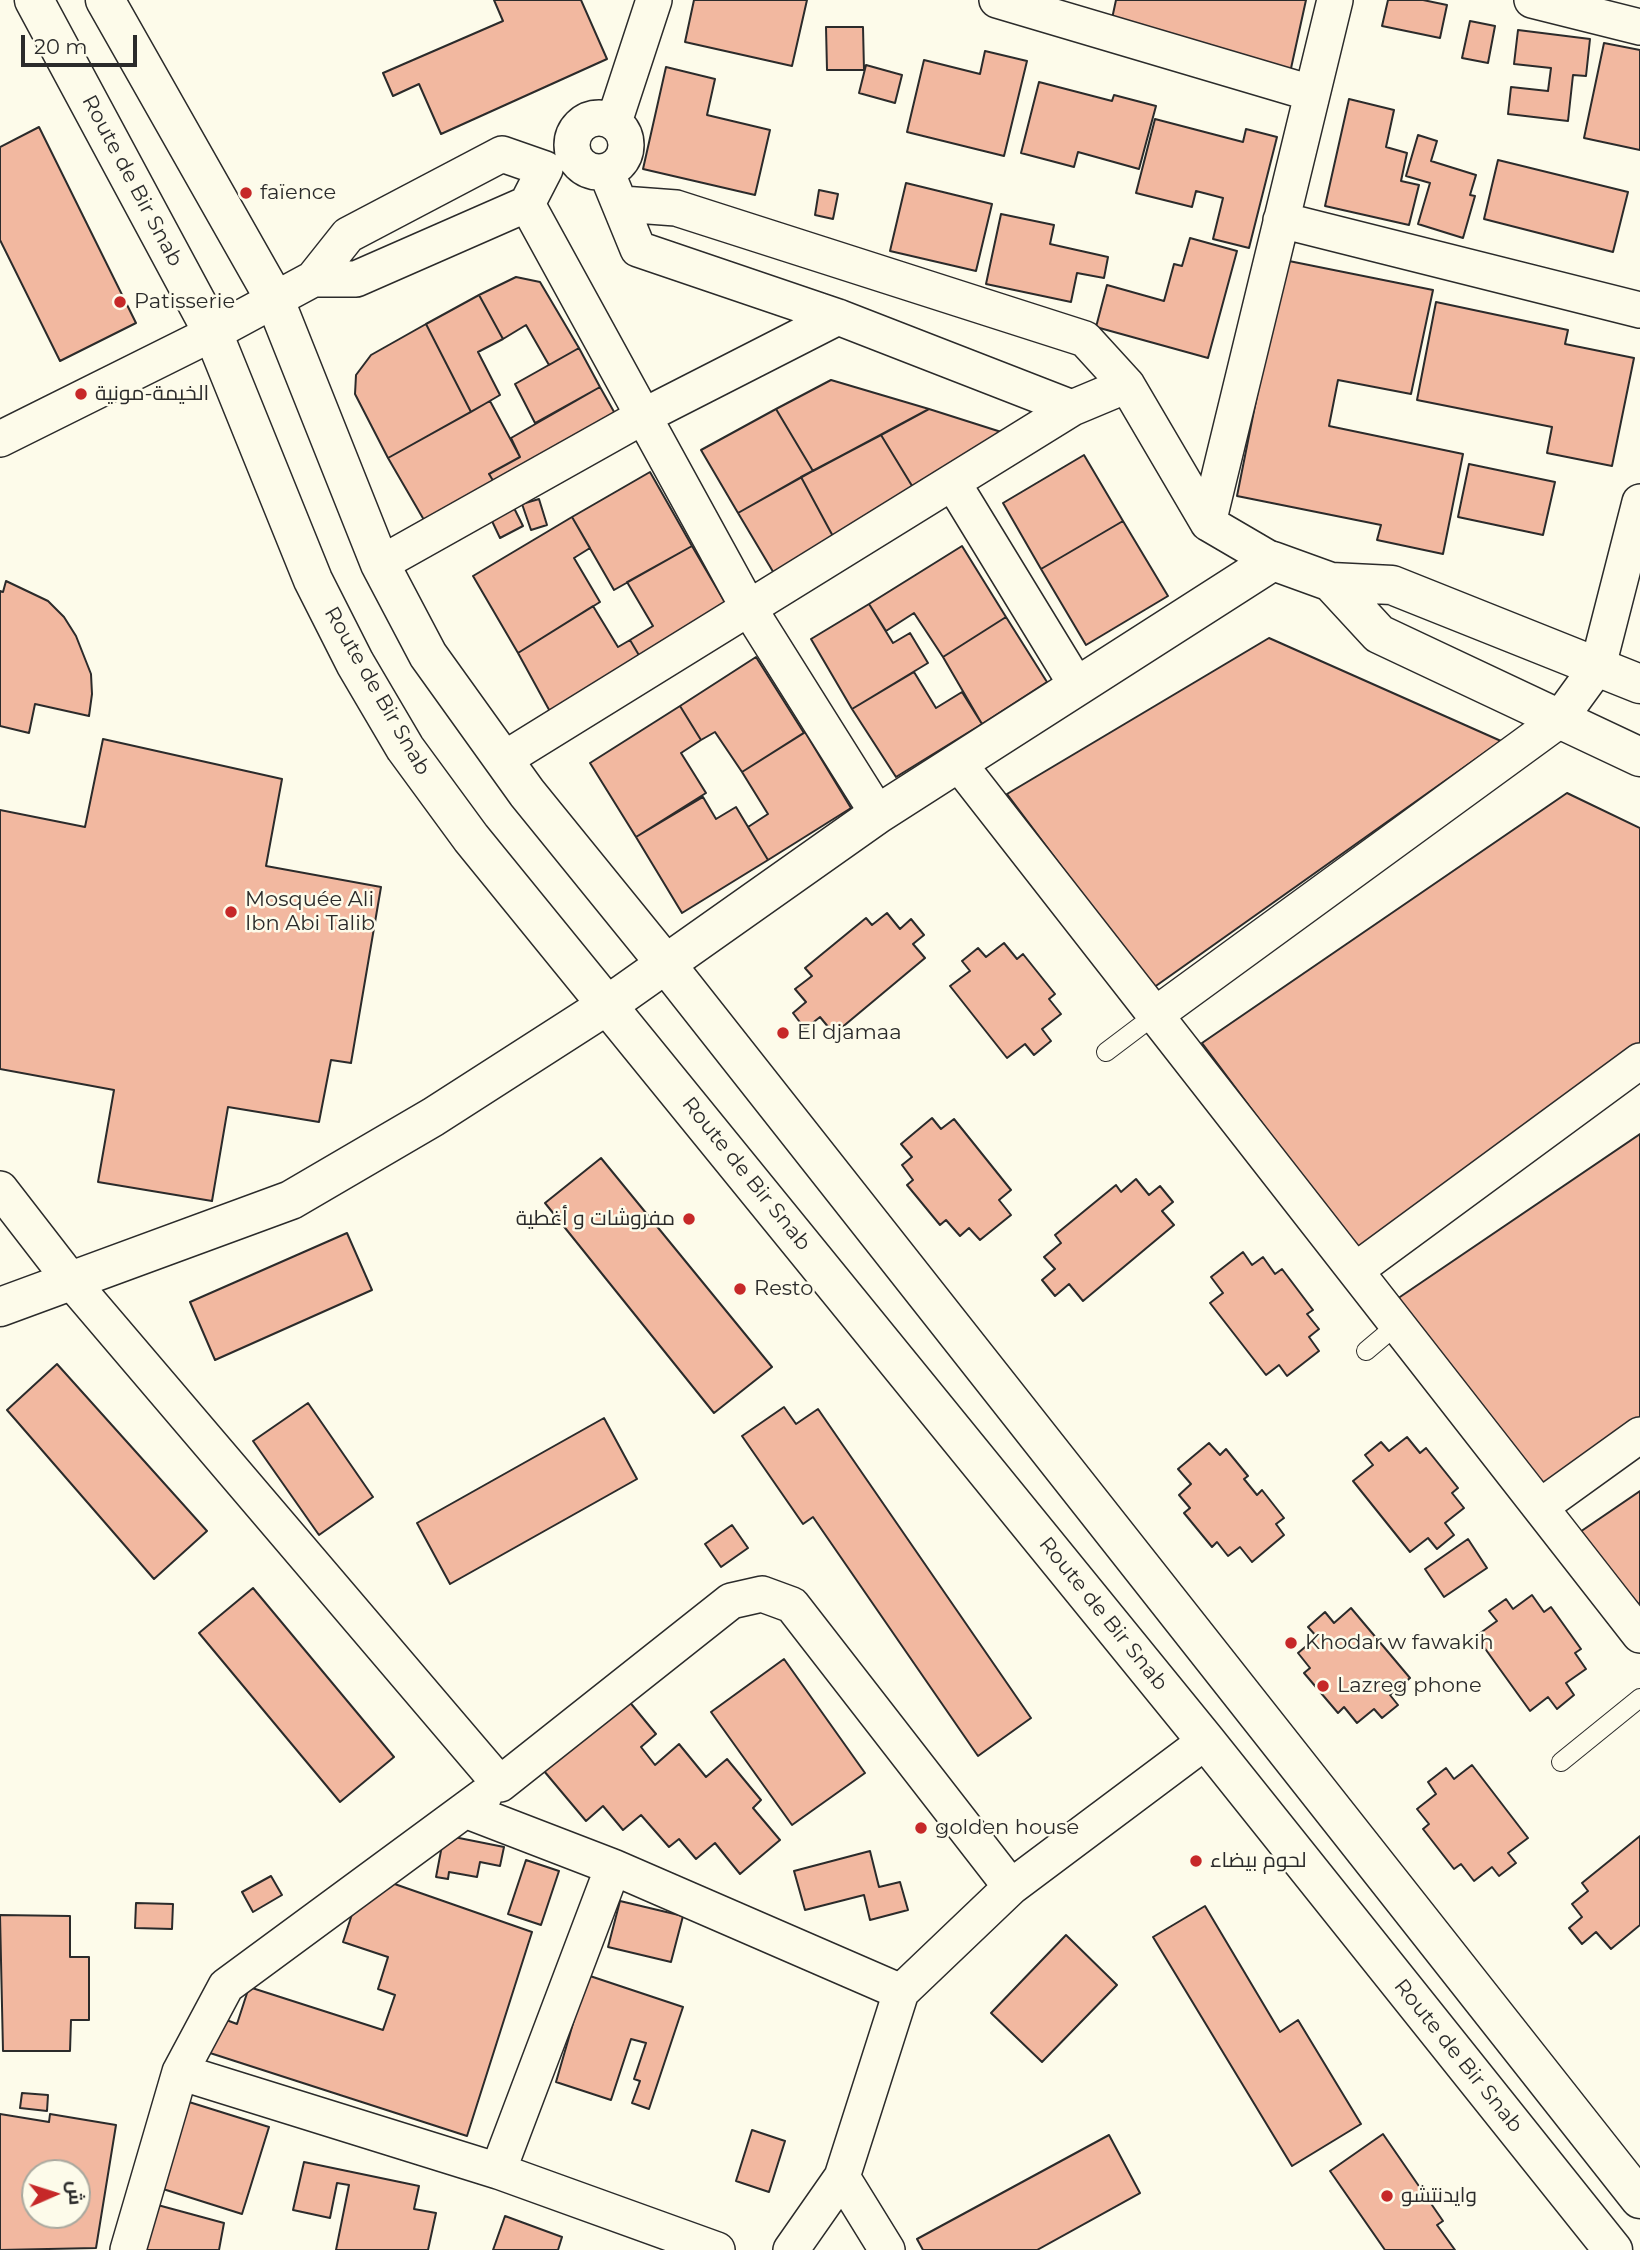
<!DOCTYPE html>
<html>
<head>
<meta charset="utf-8">
<style>
	body { margin:0 }
	#map { position:relative; width:1640px; height:2250px; overflow:hidden; background:#fdfbea; font-family:Montserrat,Cairo,sans-serif }
	canvas { display:block }
	.north { position:absolute; left:21px; top:2159px; width:70px; height:70px; box-sizing:border-box; background:#fdfbea; border:2px solid #a9a89e; border-radius:50%; rotate:87deg; font-size:19px; font-weight:700; line-height:28px; text-align:center; color:#2b2b2b }
	.north::after { content:''; display:block; margin:auto; width:24px; height:32px; background:#c62828; clip-path:polygon(50% 0,100% 100%,50% 72%,0 100%) }
	.scale { position:absolute; left:21px; top:35px; width:116px; height:32px; box-sizing:border-box; border:4px solid #2b2b2b; border-top:0; padding-left:9px; font-size:21px; line-height:24px; white-space:nowrap; color:#2b2b2b; -webkit-text-stroke:5px #fdfbea; paint-order:stroke }
</style>
</head>
<body>
<div id="map">
<canvas width="1640" height="2250"></canvas>
<div class="north">ش</div>
<div class="scale">20 m</div>
</div>
<script>
const g = document.querySelector('canvas').getContext('2d');
g.lineJoin = 'round';
function paint(path, color) { g.fillStyle = color; g.fill(path, 'evenodd'); }
function stroke(path, color, width, dash) { g.strokeStyle = color; g.lineWidth = width; g.lineCap = dash ? 'butt' : 'round'; g.setLineDash(dash || []); g.stroke(path); }
function label(font, color, halo, rows, align = 'center') {
  g.font = font + ' Montserrat,Cairo,sans-serif'; g.lineWidth = 5; g.setLineDash([]); g.textBaseline = 'middle'; g.strokeStyle = halo; g.fillStyle = color; for (const [text, x, y, turn = 0] of rows) {
    g.save(); g.translate(x, y); g.rotate((+turn || 0) * Math.PI / 180); g.textAlign = isNaN(turn) ? turn : align; if (halo) g.strokeText(text, 0, 0); g.fillText(text, 0, 0); g.restore();
  }
}
const building = new Path2D(`
	M494,0H581L607,59L441,134L419,84L393,96L383,73L503,21Z
	M694,0H807L792,66L685,42Z
	M1116,0H1306L1288,82L1107,42Z
	M1388,0H1423L1447,5L1440,38L1382,26Z
	M1470,21L1495,26L1488,63L1462,58Z
	M826,27H863L864,70H827Z
	M1518,30L1590,39L1586,76L1573,75L1568,121L1508,114L1511,87L1548,91L1551,68L1514,64Z
	M1604,43L1640,50V150L1584,138Z
	M985,51L1027,61L1004,156L907,132L924,60L980,74Z
	M866,65L902,75L895,103L859,93Z
	M666,67L715,79L707,115L770,130L755,195L643,169Z
	M1039,82L1112,101L1114,95L1156,106L1139,169L1078,152L1074,167L1021,153Z
	M1349,99L1394,110L1386,147L1407,153L1401,181L1419,185L1409,225L1325,206Z
	M1155,119L1243,142L1246,129L1277,137L1249,248L1213,239L1223,198L1196,191L1192,207L1136,193Z
	M39,127L136,323L60,361L0,240V147Z
	M1418,135L1437,141L1431,161L1476,175L1470,195L1475,196L1463,238L1418,224L1430,183L1406,176Z
	M1498,160L1628,192L1613,252L1484,219Z
	M906,183L992,204L976,271L890,251Z
	M819,190L838,194L833,219L815,215Z
	M1001,214L1054,225L1050,244L1108,257L1104,278L1077,273L1071,302L986,284Z
	M1190,238L1237,251L1208,358L1096,327L1107,285L1164,301L1174,264L1182,266Z
	M1284,260L1433,290L1411,394L1338,380L1329,426L1463,454L1443,554L1377,540L1381,525L1237,496Z
	M516,277L540,282L579,348L549,365L526,325L503,339L479,295Z
	M479,295L503,339L478,352L500,395L471,412L426,324Z
	M1436,302L1568,330L1565,344L1634,358L1612,466L1547,453L1552,427L1417,400Z
	M426,324L471,412L388,458L355,394L356,375L371,355Z
	M579,348L600,387L535,423L515,384Z
	M831,380L929,409L813,471L776,409Z
	M600,387L622,426L500,492L489,474L520,457L511,438Z
	M490,401L520,457L489,474L500,492L431,532L388,458Z
	M776,409L813,471L738,513L701,450Z
	M929,409L1017,437L917,494L881,435Z
	M881,435L917,494L835,540L801,477Z
	M1084,455L1123,521L1041,569L1003,503Z
	M1469,464L1555,482L1543,535L1458,517Z
	M650,472L692,546L614,590L572,517Z
	M801,477L835,540L775,575L738,513Z
	M539,499L547,525L531,530L522,504Z
	M514,508L523,526L500,538L491,519Z
	M572,517L590,548L574,558L600,602L518,653L473,576Z
	M1123,521L1168,596L1086,645L1041,569Z
	M692,546L730,611L643,662L630,640L653,626L627,582Z
	M962,546L1006,617L943,657L914,613L886,631L869,604Z
	M6,581L48,601L64,617L76,636L91,674L92,694L89,716L35,704L29,733L0,726V591L3,592Z
	M869,604L893,643L910,633L928,663L852,709L811,639Z
	M593,606L618,647L630,640L643,662L553,717L518,653Z
	M1006,617L1047,682L982,724L943,657Z
	M1269,638L1501,741L1153,988L1007,794Z
	M756,657L804,733L742,772L715,732L701,740L680,706Z
	M914,672L936,708L962,692L982,724L896,777L852,709Z
	M680,706L701,740L681,753L706,793L636,837L590,763Z
	M805,732L851,808L768,860L748,827L768,814L742,772Z
	M103,739L282,779L266,866L381,887L351,1063L331,1060L319,1122L228,1107L212,1201L98,1182L114,1090L0,1069V810L85,827Z
	M1567,793L1640,828V1046L1361,1255L1202,1043Z
	M703,797L716,819L736,807L768,860L682,913L636,837Z
	M887,913L900,929L911,919L924,935L913,944L925,958L834,1034L820,1017L805,1029L793,1013L806,1002L795,989L812,976L805,968L866,918L872,925Z
	M1004,943L1017,959L1023,954L1055,994L1049,999L1061,1014L1042,1029L1051,1041L1034,1055L1025,1044L1007,1058L950,986L970,971L962,961L978,948L986,957Z
	M932,1118L941,1129L954,1119L1011,1190L999,1200L1011,1215L980,1240L969,1228L960,1236L946,1220L940,1225L907,1185L913,1180L902,1165L912,1157L901,1144Z
	M1640,1134V1435L1552,1499L1394,1301Z
	M601,1158L772,1367L714,1413L545,1203Z
	M1136,1179L1149,1195L1160,1186L1173,1202L1162,1211L1174,1225L1083,1301L1069,1284L1055,1296L1042,1280L1055,1269L1044,1257L1061,1243L1055,1235L1116,1185L1121,1192Z
	M347,1233L372,1290L215,1360L190,1302Z
	M1243,1252L1252,1265L1263,1257L1275,1274L1282,1269L1313,1310L1307,1314L1319,1329L1309,1337L1319,1351L1287,1376L1279,1365L1266,1375L1210,1303L1223,1293L1211,1277Z
	M57,1364L207,1531L154,1579L7,1410Z
	M308,1403L373,1497L319,1535L253,1441Z
	M784,1407L796,1424L818,1409L1031,1718L978,1756L813,1517L803,1524L742,1436Z
	M604,1418L637,1479L450,1584L417,1523Z
	M1407,1437L1420,1453L1426,1448L1458,1488L1452,1493L1464,1508L1445,1523L1454,1535L1437,1549L1428,1538L1410,1552L1353,1481L1373,1465L1365,1455L1381,1442L1389,1451Z
	M1209,1443L1220,1455L1226,1449L1248,1476L1244,1479L1257,1495L1262,1490L1284,1518L1276,1524L1284,1535L1252,1562L1240,1547L1228,1556L1217,1542L1212,1547L1184,1513L1190,1508L1179,1495L1191,1484L1178,1469Z
	M1640,1491V1606L1577,1534Z
	M732,1525L748,1548L721,1567L705,1544Z
	M1468,1539L1487,1568L1444,1597L1425,1569Z
	M253,1588L394,1757L340,1802L199,1633Z
	M1532,1595L1544,1612L1551,1607L1581,1649L1575,1653L1586,1669L1566,1683L1574,1695L1557,1709L1548,1697L1530,1711L1476,1636L1497,1621L1489,1611L1506,1599L1513,1609Z
	M1351,1608L1410,1678L1390,1695L1398,1705L1382,1718L1374,1709L1357,1723L1344,1707L1338,1713L1304,1673L1310,1668L1298,1653L1317,1637L1308,1627L1325,1612L1334,1623Z
	M784,1659L865,1773L792,1825L711,1712Z
	M628,1700L656,1734L641,1747L655,1765L679,1744L706,1777L727,1759L761,1800L753,1808L780,1840L740,1874L715,1843L696,1859L679,1839L669,1847L641,1815L623,1830L603,1806L586,1821L544,1771Z
	M1472,1765L1528,1838L1508,1853L1516,1863L1499,1876L1492,1867L1474,1881L1461,1864L1454,1869L1423,1829L1429,1824L1417,1809L1436,1794L1428,1782L1446,1768L1454,1779Z
	M444,1835L504,1847L500,1866L480,1862L477,1877L449,1872L448,1879L436,1877Z
	M1640,1836V1925L1611,1949L1596,1932L1582,1944L1569,1928L1582,1917L1572,1904L1588,1891L1582,1883Z
	M870,1851L879,1887L900,1882L908,1910L870,1920L864,1895L805,1910L794,1871Z
	M526,1860L559,1871L541,1925L508,1914Z
	M271,1876L282,1895L253,1912L242,1892Z
	M386,1881L532,1932L467,2136L210,2053L221,2018L237,2024L249,1987L383,2030L395,1995L378,1989L388,1957L343,1942L354,1908Z
	M620,1901L683,1916L671,1962L608,1947Z
	M136,1903L173,1904L172,1929L135,1928Z
	M1205,1906L1280,2032L1298,2020L1361,2124L1292,2166L1153,1937Z
	M0,1915L70,1916V1957H89V2020H71L70,2051H3Z
	M1066,1935L1117,1985L1042,2062L991,2013Z
	M587,1975L683,2007L649,2109L632,2103L640,2081L634,2079L646,2043L631,2039L611,2100L556,2082Z
	M22,2093L48,2095L47,2111L20,2108Z
	M189,2102L269,2127L242,2214L163,2189Z
	M0,2114L49,2122L50,2114L116,2125L96,2248L0,2250ZM35,2173H77V2215H35Z
	M752,2130L785,2141L769,2192L736,2181Z
	M1383,2134L1443,2221L1437,2225L1455,2250H1385L1330,2171Z
	M1109,2135L1140,2193L1037,2250H923L917,2239Z
	M304,2162L419,2186L414,2209L436,2213L428,2250H336L349,2185L337,2183L330,2218L293,2210Z
	M154,2204L224,2223L219,2250H142Z
	M505,2216L562,2237L558,2250H493Z`);
paint(building, '#f2b8a0');
stroke(building, '#2b2b2b', 2);
const lane = new Path2D(`
	M1106,1052L1155,1015
	M1366,1351L1398,1324
	M1561,1762L1640,1698`);
const street = new Path2D(`
	M997,0L1311,93
	M1532,0L1640,27
	M572 145a27 27 0 1 1 54 0a27 27 0 1 1-54 0Z
	M614,122L654,0
	M606,171L638,249L838,317L1072,408L1127,385L1085,339L676,208L622,204
	M527,204L748,607L878,814
	M1281,220L1640,310
	M1127,385L1208,523L1273,561
	M0,439L213,333L313,279L348,235L502,154L545,169L527,204L356,279H313
	M953,483L1077,686
	M1208,523L1335,0
	M380,564L642,417L838,317
	M503,760L1072,408
	M959,764L1640,1635
	M1155,1015L1558,721L1598,666L1640,502
	M0,1189L72,1282L500,1784L731,1601L762,1594L792,1605L1011,1887
	M1356,1270L1640,1061
	M1540,1507L1640,1435
	M484,1796L465,1810L613,1867L901,1992
	M613,1867L498,2171L717,2250
	M180,2072L498,2171
	M842,2177L887,2250
	M128,2250L180,2072L226,1986L465,1810
	M791,2250L842,2177L901,1992L1011,1887L1206,1741`);
const secondary = new Path2D(`
	M1331,582L1379,634L1640,757
	M0,1307L291,1200L433,1117L609,1004L878,814L1273,561L1331,582L1392,585L1640,684`);
const primary = new Path2D(`
	M34,0L213,333L313,580L355,663L405,748L471,838L1206,1741L1613,2250
	M105,0L274,298L380,564L428,655L527,793L665,963L1640,2199`);
stroke(lane, '#2b2b2b', 20);
stroke(street, '#2b2b2b', 38);
stroke(secondary, '#2b2b2b', 41);
stroke(primary, '#2b2b2b', 41);
stroke(lane, '#fdfbea', 18);
stroke(street, '#fdfbea', 35);
stroke(secondary, '#fdfbea', 38);
stroke(primary, '#fdfbea', 38);
for (const [x, y, r, color] of [
	[246,193,7,"#c62828"],
	[120,302,7,"#c62828"],
	[81,394,7,"#c62828"],
	[231,912,7,"#c62828"],
	[783,1033,7,"#c62828"],
	[689,1219,7,"#c62828"],
	[740,1289,7,"#c62828"],
	[1291,1643,7,"#c62828"],
	[1323,1686,7,"#c62828"],
	[921,1828,7,"#c62828"],
	[1196,1861,7,"#c62828"],
	[1387,2196,7,"#c62828"]
]) { const dot = new Path2D(); dot.arc(x, y, r, 0, 2 * Math.PI); g.fillStyle = color; g.fill(dot); stroke(dot, '#fdfbea', 2.5); }
label('21px', '#2b2b2b', '#fdfbea', [
	["Route de Bir Snab",132,181,62],
	["Route de Bir Snab",377,691,60],
	["Route de Bir Snab",746,1174,51],
	["Route de Bir Snab",1103,1614,51],
	["Route de Bir Snab",1458,2056,51]
]);
label('21px', '#2b2b2b', '#fdfbea', [
	["faïence",260,193],
	["Patisserie",134,302],
	["الخيمة-مونية",95,394],
	["Mosquée Ali",245,900],
	["Ibn Abi Talib",245,924],
	["El djamaa",797,1033],
	["مفروشات و أغطية",675,1219,"right"],
	["Resto",754,1289],
	["Khodar w fawakih",1305,1643],
	["Lazreg phone",1337,1686],
	["golden house",935,1828],
	["لحوم بيضاء",1210,1861],
	["وايدنتشو",1401,2196]
], 'left');
</script>
</body>
</html>
